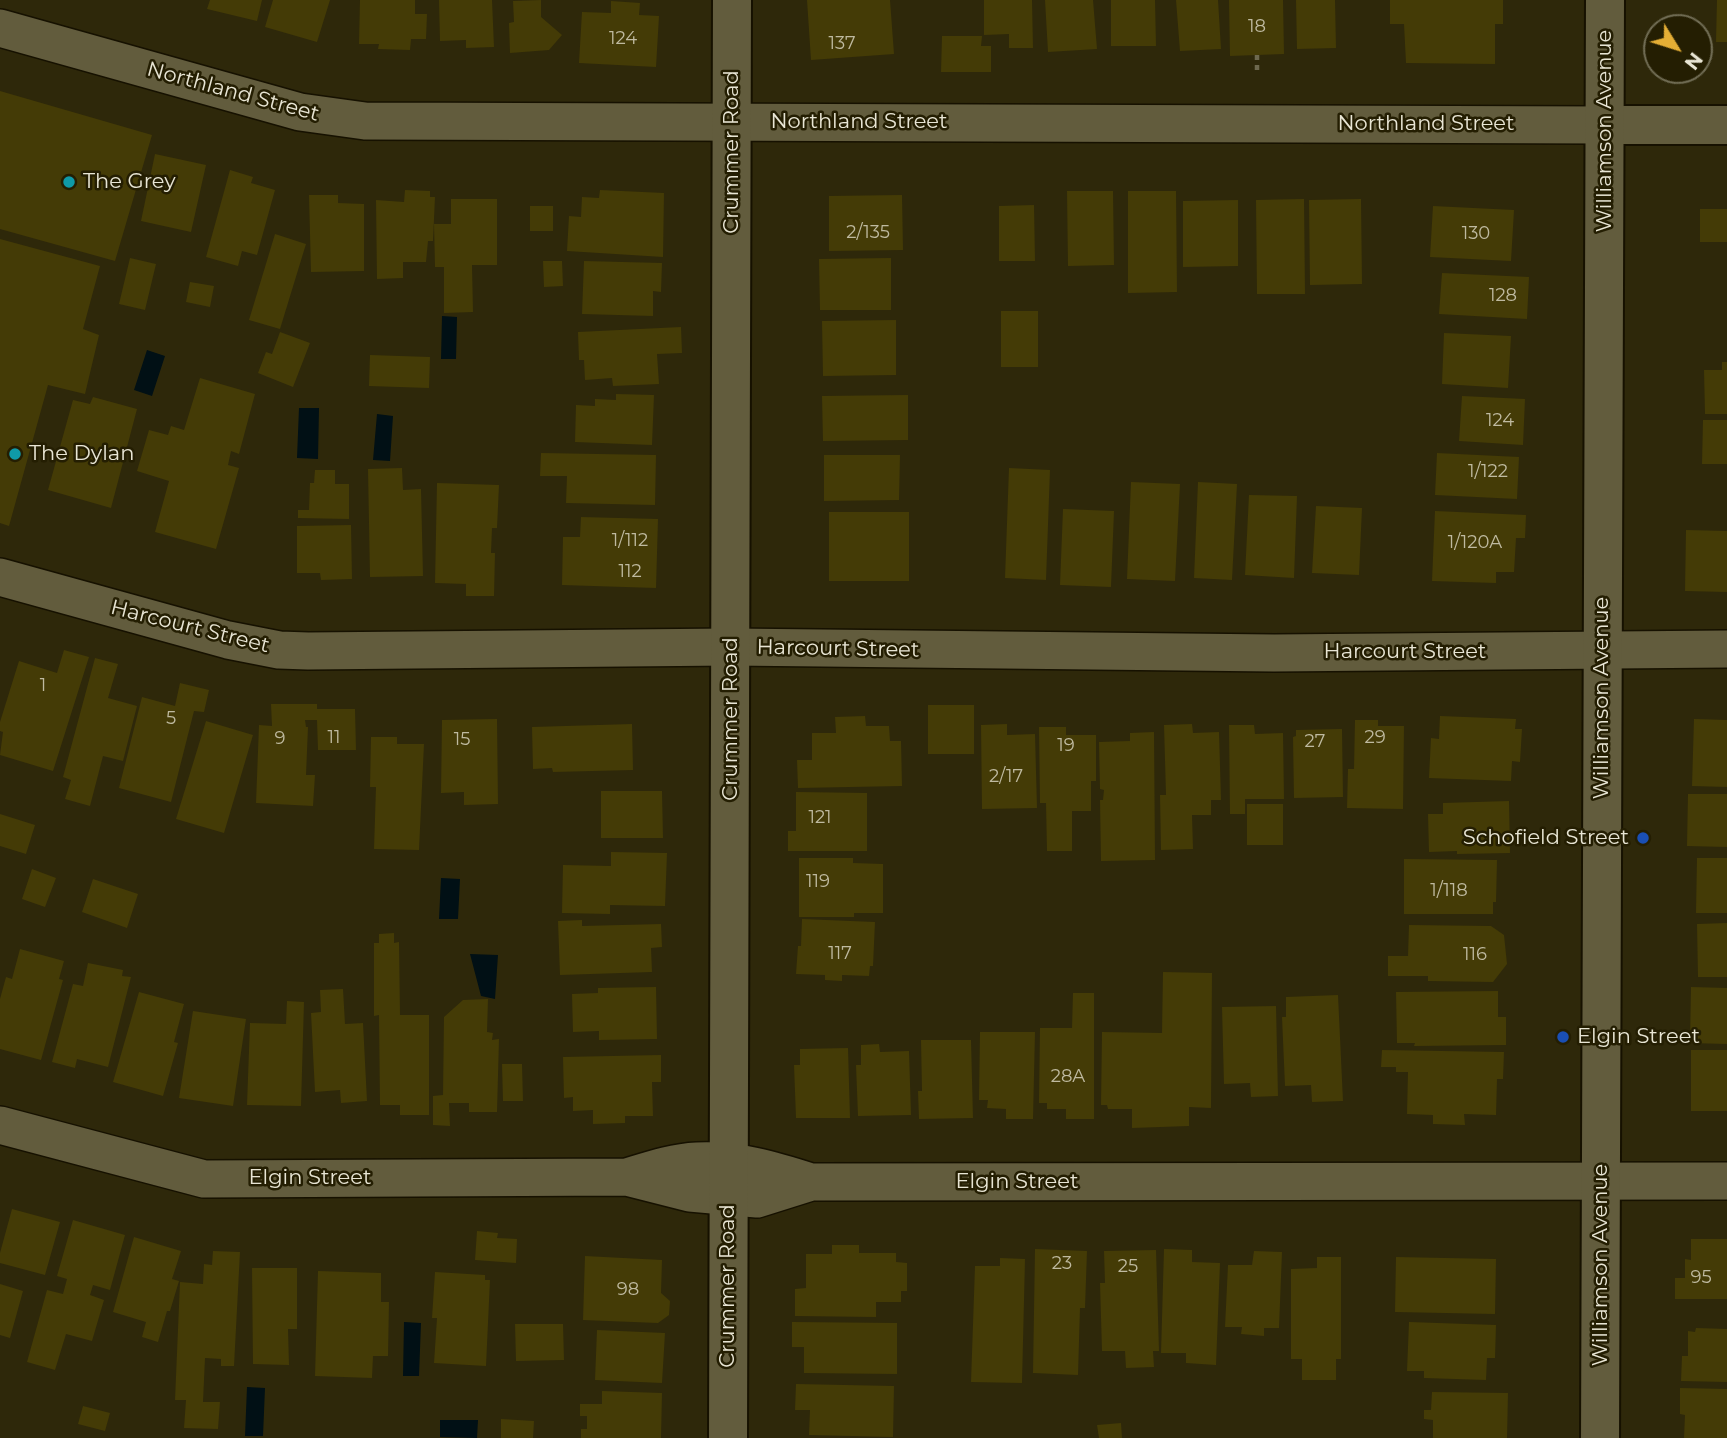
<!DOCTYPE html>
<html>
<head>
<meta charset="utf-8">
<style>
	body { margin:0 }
	#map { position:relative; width:1727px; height:1438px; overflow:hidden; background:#2e280a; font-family:Montserrat,sans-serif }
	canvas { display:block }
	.north { position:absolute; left:1643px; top:14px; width:70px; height:70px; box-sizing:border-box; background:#241e02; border:2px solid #726e56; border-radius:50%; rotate:128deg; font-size:19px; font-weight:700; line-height:28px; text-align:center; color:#e8e5d4 }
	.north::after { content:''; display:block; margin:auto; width:24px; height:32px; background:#e4ae35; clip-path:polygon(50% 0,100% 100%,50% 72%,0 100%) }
</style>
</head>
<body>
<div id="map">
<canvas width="1727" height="1438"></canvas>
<div class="north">N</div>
</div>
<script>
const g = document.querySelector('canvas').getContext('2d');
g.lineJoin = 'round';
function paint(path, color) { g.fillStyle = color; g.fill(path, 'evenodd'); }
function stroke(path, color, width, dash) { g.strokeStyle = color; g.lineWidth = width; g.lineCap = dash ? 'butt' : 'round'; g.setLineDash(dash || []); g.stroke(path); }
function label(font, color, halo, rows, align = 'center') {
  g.font = font + ' Montserrat,sans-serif'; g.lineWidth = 5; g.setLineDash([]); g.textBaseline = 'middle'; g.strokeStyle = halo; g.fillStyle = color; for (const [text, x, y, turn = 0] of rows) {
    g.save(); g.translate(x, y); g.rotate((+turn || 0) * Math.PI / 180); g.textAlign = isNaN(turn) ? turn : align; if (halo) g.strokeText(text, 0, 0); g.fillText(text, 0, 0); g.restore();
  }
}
paint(new Path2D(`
	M442,316L457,317L456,359H441Z
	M147,350L165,356L152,396L134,390Z
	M299,408H319L318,459L297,458Z
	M377,414L393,416L390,461L373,460Z
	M441,878L460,879L458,919H439Z
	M470,954L498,955L495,999L481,996Z
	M404,1322L421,1323L419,1376H403Z
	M247,1387L265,1388L263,1436H245Z
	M440,1420H478L477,1438L440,1437Z`), '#011015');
paint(new Path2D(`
	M210,0H262L257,21L207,9Z
	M273,0H330L317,42L265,27Z
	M360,0H415V14H427L426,39H411L410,50L378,49L379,44H359Z
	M439,0H492L494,47L466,48V40L440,41Z
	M541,0V17L562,35L549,50L510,53L509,23L514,22L513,1Z
	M807,0H890L894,54L811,60Z
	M984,0H1032L1033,48H1009V34L984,35Z
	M1045,0H1093L1097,49L1048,52Z
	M1111,0H1155L1156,46H1111Z
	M1176,0H1218L1221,49L1180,51Z
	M1229,0H1283L1284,54L1230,56Z
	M1296,0H1335L1336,48L1297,49Z
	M1390,0H1503V24H1495V64L1406,63L1404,24H1390Z
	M1717,0H1727V42H1716Z
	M611,1L640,3L639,15L659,16L656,67L579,63L582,12L611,13Z
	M942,36H982L981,46H991V72H941Z
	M0,91L152,135L115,261L0,229Z
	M155,154L206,165L191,232L141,221Z
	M230,170L253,177L251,183L275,190L257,255L242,251L238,266L206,257Z
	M405,190L430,191V197H435L433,241H428L426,262H403V278L377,279L376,200L404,202Z
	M600,190L664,193L663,257L567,251L569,216L581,217L582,197L599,198Z
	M1067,191H1113L1114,265L1068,266Z
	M1128,191H1176L1177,292L1128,293Z
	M309,195H338V203L364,204V271L311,272Z
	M902,195L903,250L829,251V196Z
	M451,199H497V265H472L473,312L444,313V267H435L434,224H451Z
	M1304,199L1305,294H1257L1256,200Z
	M1361,199L1362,284L1310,285L1309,200Z
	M1238,200V266L1183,267V201Z
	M1034,205L1035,261H999V206Z
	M530,206H553V231H530Z
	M1433,206L1514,210L1511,261L1430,257Z
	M1700,209H1727V242H1700Z
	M275,234L306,244L280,329L249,320Z
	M0,239L100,266L83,329L99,335L85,394L48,385L9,526L0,523Z
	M130,258L156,264L145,310L119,304Z
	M891,258V310H820L819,259Z
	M543,261H562L563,286L544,287Z
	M584,261L662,263L661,292L653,291V316L582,314Z
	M1442,273L1529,277L1527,319L1439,314Z
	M190,282L214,286L210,307L186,302Z
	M1001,311H1038V367H1001Z
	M896,320V375L823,376L822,321Z
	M681,327L682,353L657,354L659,384L613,386L612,378L585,380L584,360H579L578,332Z
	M280,332L310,343L293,387L258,373L266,352L272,354Z
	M1444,333L1511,336L1508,388L1442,384Z
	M370,355L430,357L429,388L369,386Z
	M1722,362H1727V414H1705L1704,370H1722Z
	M200,378L255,394L239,454L231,451L228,465L239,468L216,549L155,532L169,481L137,471L149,430L168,435L171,426L184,430Z
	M616,394L654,395L652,445L575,442L576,405L595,406V399L616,400Z
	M908,395V440L823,441L822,396Z
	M1462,396L1525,399L1523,445L1459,441Z
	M93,397L137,409L111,508L48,490L73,400L90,404Z
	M1703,420H1727V464H1702Z
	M541,453L656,455L655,505L566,503L567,476H540Z
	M1437,453L1519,457L1517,499L1435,495Z
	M824,455H900L899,500L824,501Z
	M402,468L403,490L421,489L423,576L370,577L368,469Z
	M1009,468L1050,470L1046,580L1005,578Z
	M315,470H335V484H349V519L298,518V510H309L310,483H314Z
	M1131,482L1180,484L1175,581L1127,579Z
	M1198,482L1237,484L1232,580L1194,578Z
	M437,483L499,485L497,528H492L491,553H495L494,596H466V584L435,583Z
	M1249,495L1297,496L1294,578L1245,575Z
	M1316,506L1362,508L1359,575L1312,573Z
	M1063,509L1114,511L1111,587L1060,585Z
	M1435,511L1526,515L1525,538H1516L1514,572H1496V583L1432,581Z
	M829,512H909V581H829Z
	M581,517L658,519L656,588L562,585L563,537H580Z
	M351,525L352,579L321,580L320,573H297V526Z
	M1686,530L1727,531V592L1685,591Z
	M64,650L89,657L53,771L0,755L3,732L0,731V722L19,661L57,673Z
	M95,658L118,664L108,698L137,706L123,761L103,756L90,806L65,799L71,780L63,777Z
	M180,683L209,690L204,712L194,711L171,802L119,788L142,697L175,706Z
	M271,704H317V709H355L356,750H318L317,720H305L306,727H308L306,775H315L313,806L256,803L259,725L272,726Z
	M928,705H974V754H928Z
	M865,716L866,726H889L890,741H901L902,786L798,788L797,760H812V733H836L835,717Z
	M1440,716L1516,719L1515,729H1522L1520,762L1512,761L1511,781L1429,778L1431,738L1439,739Z
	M497,719L498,804L464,805V792L441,793L442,720Z
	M1694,719L1727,720V787L1692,786Z
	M1355,720H1378V726H1404L1403,809L1347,808L1348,769H1354Z
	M206,721L253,735L224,833L176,819Z
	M632,724L633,770L553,772L552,768L533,769L532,727Z
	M1007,724V735L1035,734L1037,808L982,809L981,725Z
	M1192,724L1193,733L1219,732L1221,800H1211V815H1192L1193,849L1161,850L1160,795H1166L1164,725Z
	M1229,725H1254L1255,734L1283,733L1284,799H1245V814H1230Z
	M1039,727H1066V735H1096V781H1091V811H1072V851H1047L1046,803H1040Z
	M1342,729L1343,797L1294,798L1293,737L1296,736V730Z
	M1154,732L1155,860L1101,861L1100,800H1103L1104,790L1100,789L1099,742L1130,741V733Z
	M371,737H397V744H424L419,850L374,849L376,787H370Z
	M601,791H662L663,838H601Z
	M796,792L867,793V851H788V831H796Z
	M1688,794H1727V847L1687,846Z
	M1509,801L1510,853L1457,854V851L1429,852L1428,814H1443V803Z
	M1247,804H1283V845H1247Z
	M0,814L35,825L26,854L0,846Z
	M611,852L667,853L665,906L610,905V914L562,913L563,865L611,866Z
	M799,858H853V863L883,864V913H854V917H799Z
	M1697,858H1727V913H1696Z
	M1404,859L1497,860L1496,902H1493V914H1404Z
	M32,869L56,878L45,907L22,899Z
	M93,879L138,894L127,928L82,912Z
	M802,919L875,922L873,966H870L869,976L842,975V981L825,980V975L796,974L798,946H801Z
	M582,920V926L661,924L662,947L651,948L652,972L560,975L558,921Z
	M1727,923V977H1698L1697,924Z
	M1409,925L1491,926L1504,935L1507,964L1493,982L1428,981V976H1388V956H1408Z
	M394,933V943L399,942L400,1015H429V1115H400V1105H380L379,1015L374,1016V943H379V934Z
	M20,949L64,961L59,979L63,980L41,1060L0,1049V999L6,977L12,979Z
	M88,963L123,970L122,976L131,977L108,1067L77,1059L75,1068L52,1062L73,984L83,986Z
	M1163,972L1212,973L1211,1108L1189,1107V1126L1132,1128V1109H1108L1107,1105H1101L1102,1032L1162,1033Z
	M656,987L657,1039L599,1040V1031L573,1032L572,994L598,993V988Z
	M1691,987L1727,988V1044L1690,1043Z
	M343,989L345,1024L363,1023L367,1101L341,1103L340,1090L315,1092L311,1013L321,1012L320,990Z
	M1498,991V1017H1506V1045L1414,1046L1415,1043H1397L1396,992Z
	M139,992L184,1004L174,1042L178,1043L163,1096L113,1082Z
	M1073,993H1094V1119H1066V1109H1047V1103H1039L1040,1028H1072Z
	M1338,995L1343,1101L1312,1102L1311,1085L1285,1086L1282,1017H1286V997Z
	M488,999L487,1032L493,1033L492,1040L499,1039L497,1112H469V1103H449L450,1126L433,1125V1096L443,1095L444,1017L463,1000Z
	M287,1001L304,1002L301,1106L247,1105L250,1023L286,1024Z
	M1276,1006L1278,1096L1251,1097L1250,1083L1224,1084L1222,1007Z
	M193,1011L246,1019L233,1106L179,1098Z
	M980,1032H1035L1033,1119H1006V1109L987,1108L988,1100H979Z
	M921,1040H971L973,1118L919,1119L918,1091H922Z
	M879,1044L880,1052L909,1051L911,1115L858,1116L856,1065H861V1045Z
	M848,1048L850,1118H796L794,1065H800V1049Z
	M1382,1050L1504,1052L1503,1079H1497L1496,1115L1464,1114L1465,1125L1433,1124V1115L1407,1114L1408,1072H1396V1067H1381Z
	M1691,1050H1727V1111H1691Z
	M661,1055V1082H652L653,1116H625V1123L593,1124V1110L573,1111V1097L564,1098L563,1057Z
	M502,1064H522L523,1101H503Z
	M12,1209L60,1222L45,1275L0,1263V1253Z
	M73,1220L125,1235L110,1290L93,1285L90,1295L104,1300L92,1341L66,1334L55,1370L27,1362L47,1290L63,1294L67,1279L57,1276Z
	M477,1231L498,1233L497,1238L517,1239L516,1263L475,1260Z
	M134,1237L181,1251L172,1279L179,1281L170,1311H167L158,1342L142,1337L146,1322L113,1312Z
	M1691,1239H1727V1299H1675V1278H1685V1259L1691,1260Z
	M832,1245H859V1253H896V1262L907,1263V1291H901V1302H876V1317L795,1316V1289L806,1288V1254H832Z
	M1035,1249L1087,1251L1085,1308H1080L1078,1375L1033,1373Z
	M1164,1249L1192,1250V1262L1220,1263L1216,1365L1186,1363V1353H1161Z
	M1156,1250L1159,1351H1153L1154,1367L1126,1368L1125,1351H1102L1100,1283H1105L1104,1251Z
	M213,1251L240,1252L234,1366H221V1359L205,1358L203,1402H220L218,1429L184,1428L186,1400H175L180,1282L203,1284L204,1264L212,1265Z
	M1254,1251L1282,1252L1279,1328H1264V1336L1241,1334L1242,1327H1225L1228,1265H1252Z
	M585,1256L662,1260L661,1293L670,1301L669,1315L658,1323L583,1320Z
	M1317,1257H1341V1359H1336V1380H1302V1359H1291V1269L1317,1268Z
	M1396,1257L1496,1259L1495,1314L1395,1312Z
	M1000,1258L1025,1259L1022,1383L971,1382L975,1266H1000Z
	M252,1268H297V1329H288L289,1365L253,1364Z
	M318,1271L381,1273V1302H389L388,1356H373L372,1378L315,1376Z
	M435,1272L485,1275V1280H490L486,1366L434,1363L437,1318H432Z
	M0,1284L23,1291L10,1338L0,1335Z
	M792,1322L897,1323V1374L804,1373V1347H792Z
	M1409,1322L1496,1325L1495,1358H1487L1486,1380L1424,1378V1371H1407Z
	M515,1324H563L564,1360L516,1361Z
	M1696,1328L1727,1329V1382L1681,1381L1682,1356H1688V1331L1695,1332Z
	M597,1330L665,1333L662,1383L595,1380Z
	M796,1384L894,1386L893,1437L809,1435L810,1410H795Z
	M1680,1388L1727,1389V1438H1684L1685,1415L1680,1414Z
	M602,1391L662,1393L661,1438H581V1429H587V1416H580V1404H602Z
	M1432,1392L1508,1393L1507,1438H1433V1420L1424,1419V1410H1431Z
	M83,1406L110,1413L105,1431L78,1424Z
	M501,1419L534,1421L533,1438H501Z
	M1121,1423L1122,1438H1099L1097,1425Z`), '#443b06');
const minor = new Path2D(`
	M0,28L300,112L365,121L1605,125
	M0,577L228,640L279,650L308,651L731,647L1274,653L1727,649
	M0,1125L204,1179L627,1177L690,1193L757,1199L811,1182
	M627,1177C650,1170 673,1162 697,1161C737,1159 774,1170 811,1182L1727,1181`);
const tertiary = new Path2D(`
	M1605,125H1727
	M728,1438L732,0`);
const secondary = new Path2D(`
	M1600,1438L1605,0`);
stroke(minor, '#161100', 40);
stroke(tertiary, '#161100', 42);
stroke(secondary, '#161100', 42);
stroke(new Path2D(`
	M1257,55V75`), '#6d684e', 4.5, [5, 5]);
stroke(minor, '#625c3d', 37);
stroke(tertiary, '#625c3d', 38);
stroke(secondary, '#625c3d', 38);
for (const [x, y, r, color] of [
	[69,182,7,"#0f9aa8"],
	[15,454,7,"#0f9aa8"],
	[1643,838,7,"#1a4fb4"],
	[1563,1037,7,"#1a4fb4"]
]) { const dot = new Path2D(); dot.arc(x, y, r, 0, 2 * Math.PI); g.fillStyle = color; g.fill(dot); stroke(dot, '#241e02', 2.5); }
label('18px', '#bfbaa0', null, [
	["18",1257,27],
	["124",623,39],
	["137",842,44],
	["2/135",868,233],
	["130",1476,234],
	["128",1503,296],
	["124",1500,421],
	["1/122",1488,472],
	["1/112",630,541],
	["1/120A",1475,543],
	["112",630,572],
	["1",43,686],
	["5",171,719],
	["11",334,738],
	["29",1375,738],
	["9",280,739],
	["15",462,740],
	["27",1315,742],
	["19",1066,746],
	["2/17",1006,777],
	["121",820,818],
	["119",818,882],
	["1/118",1449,891],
	["117",840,954],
	["116",1475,955],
	["28A",1068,1077],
	["23",1062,1264],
	["25",1128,1267],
	["95",1701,1278],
	["98",628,1290]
]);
label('21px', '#e8e5d4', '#241e02', [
	["Northland Street",233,92,15],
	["Northland Street",859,122],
	["Northland Street",1426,124],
	["Williamson Avenue",1605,131,-90],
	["Crummer Road",732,152,-90],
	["Harcourt Street",190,627,14],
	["Harcourt Street",838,649,1],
	["Harcourt Street",1405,652],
	["Williamson Avenue",1602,698,-90],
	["Crummer Road",731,719,-90],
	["Elgin Street",310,1178],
	["Elgin Street",1017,1182],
	["Williamson Avenue",1601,1265,-90],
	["Crummer Road",728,1286,-90]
]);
label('21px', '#e8e5d4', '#241e02', [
	["The Grey",83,182],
	["The Dylan",29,454],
	["Schofield Street",1629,838,"right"],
	["Elgin Street",1577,1037]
], 'left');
</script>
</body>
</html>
